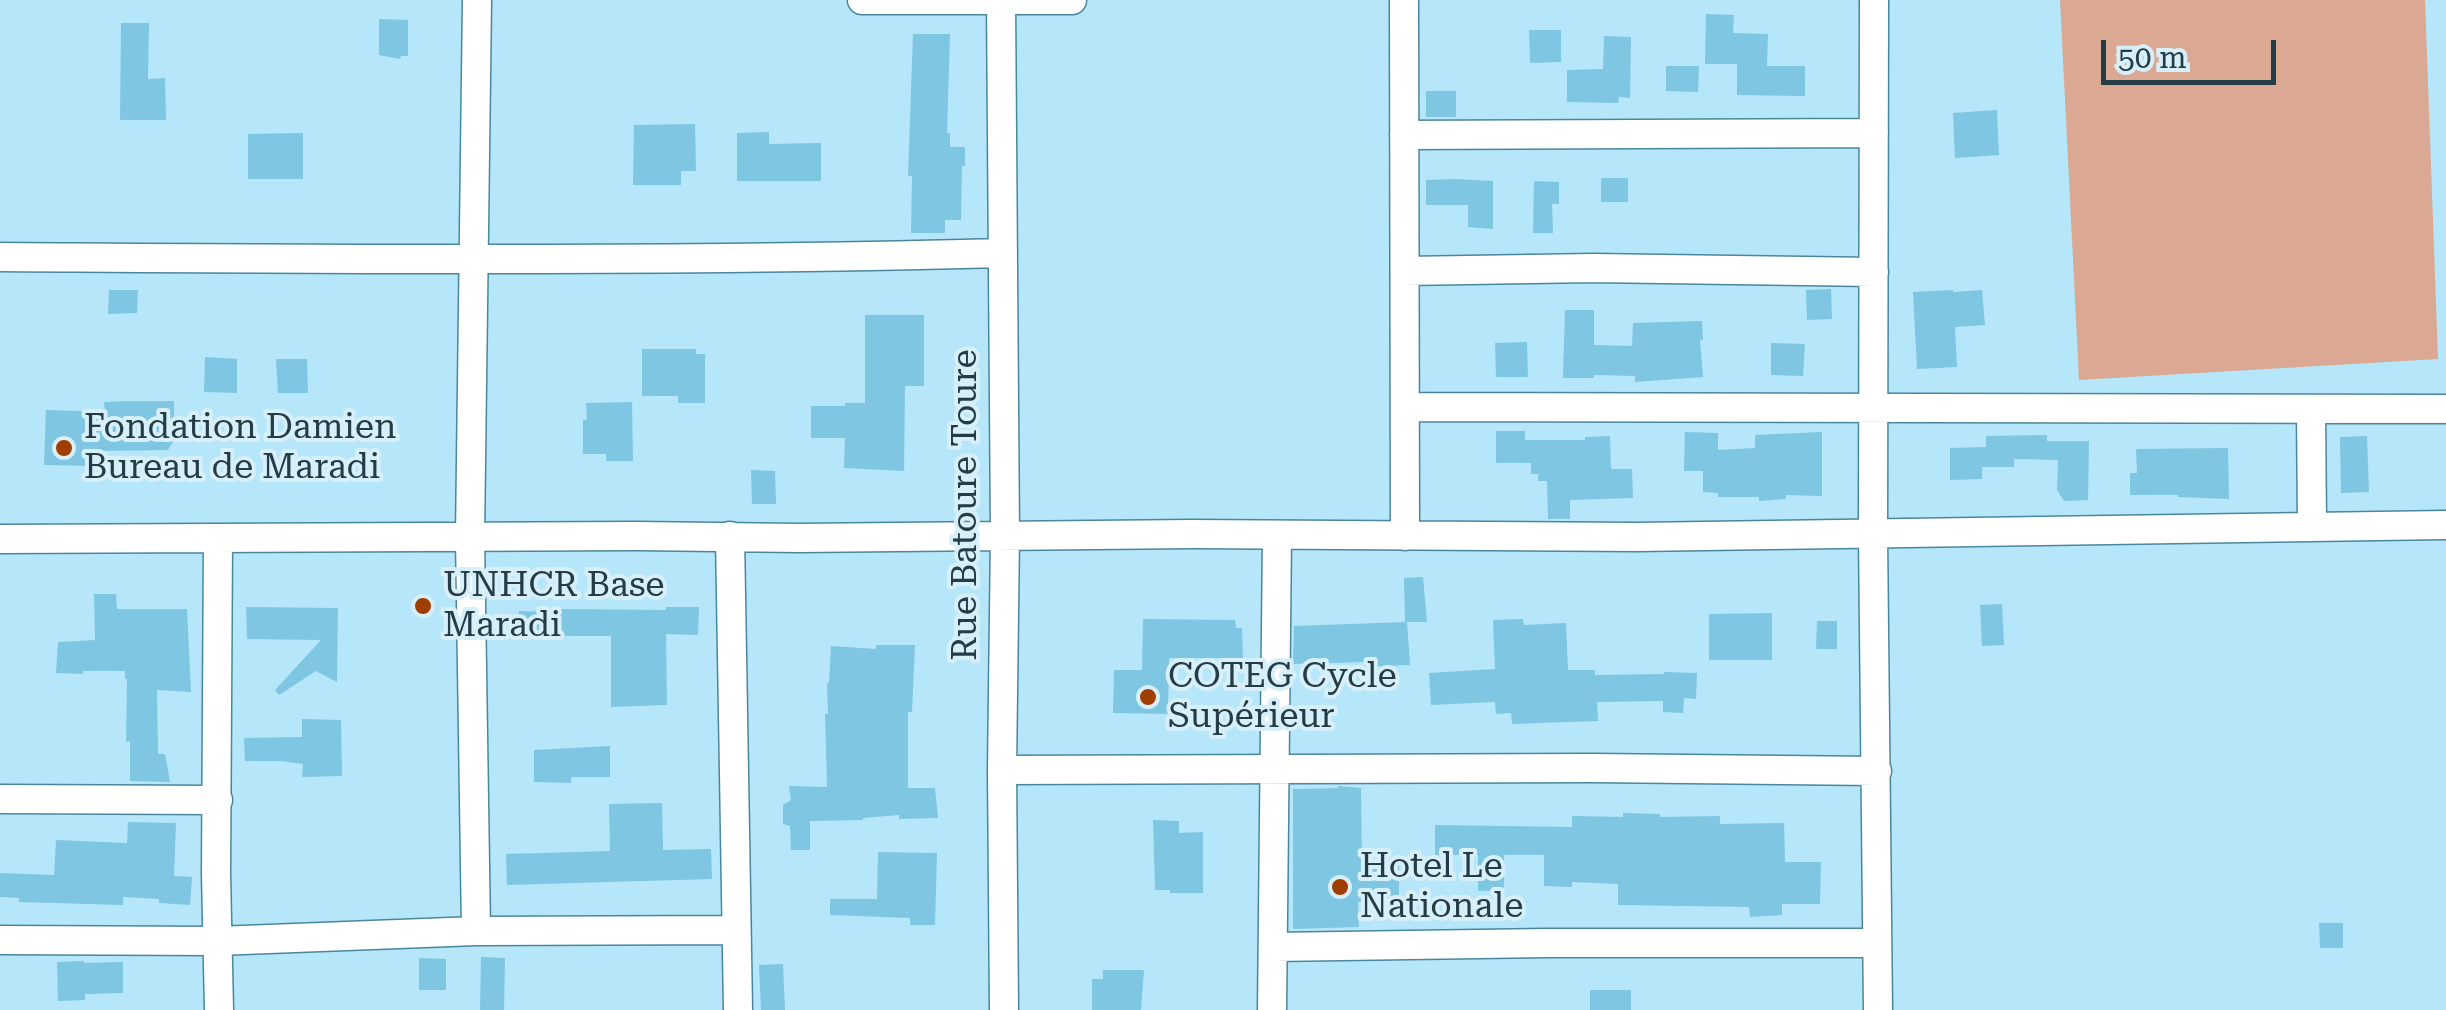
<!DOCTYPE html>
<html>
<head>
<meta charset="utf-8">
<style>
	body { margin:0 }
	#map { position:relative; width:2446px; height:1010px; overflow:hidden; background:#b6e6f9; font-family:"Roboto Serif",serif }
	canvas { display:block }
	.scale { position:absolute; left:2101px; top:40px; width:175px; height:45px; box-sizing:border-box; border:5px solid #233c46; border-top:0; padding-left:12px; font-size:30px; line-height:35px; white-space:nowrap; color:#233c46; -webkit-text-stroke:8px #d7eff8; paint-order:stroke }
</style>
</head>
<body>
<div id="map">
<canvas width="2446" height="1010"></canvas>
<div class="scale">50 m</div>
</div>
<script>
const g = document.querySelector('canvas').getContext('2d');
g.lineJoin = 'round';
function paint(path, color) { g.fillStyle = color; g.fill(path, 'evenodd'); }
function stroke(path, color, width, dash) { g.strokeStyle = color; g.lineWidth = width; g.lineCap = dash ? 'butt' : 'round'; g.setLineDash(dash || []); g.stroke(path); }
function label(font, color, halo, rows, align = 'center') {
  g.font = font + ' "Roboto Serif",serif'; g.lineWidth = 8; g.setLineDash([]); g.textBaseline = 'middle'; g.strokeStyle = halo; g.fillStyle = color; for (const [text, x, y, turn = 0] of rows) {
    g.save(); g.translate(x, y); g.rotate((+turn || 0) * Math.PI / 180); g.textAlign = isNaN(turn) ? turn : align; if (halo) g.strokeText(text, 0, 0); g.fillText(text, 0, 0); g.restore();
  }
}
paint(new Path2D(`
	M2060,0H2425L2438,359L2079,380Z`), '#daa893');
paint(new Path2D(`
	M1706,14L1734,15L1733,33L1768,34L1767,66H1805V96L1737,95V64H1705Z
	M379,19L408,20V56H401L400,59L379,55Z
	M121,23H149L148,79L165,78L166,120H120Z
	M1529,30H1561V62L1530,63Z
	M913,34H950L947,133H950V147H965V166H962L961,220H945V233H911L912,176H908Z
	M1604,36L1631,37L1630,98L1619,97L1618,103L1567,102V70L1603,69Z
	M1666,66H1699L1698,92L1666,91Z
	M1426,91H1456V117H1426Z
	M1997,110L1999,155L1955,158L1953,113Z
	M695,124L696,171H681V185H633L634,125Z
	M769,132V144L821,143V181H737V133Z
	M303,133V179H248V134Z
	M1601,178H1628V202H1601Z
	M1455,179L1493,181V229L1468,227V205H1426V180Z
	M1534,181L1559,182V204H1552L1553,233H1533Z
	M1831,289L1832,319L1807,320L1806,290Z
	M109,290H138L137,313L108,314Z
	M1953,290V292L1982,290L1985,325L1955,327L1957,367L1917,369L1913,292Z
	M1565,310H1594V345L1632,346L1633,323L1702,321L1703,340H1700L1703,377L1635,382V376L1594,375V378H1563Z
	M865,315H924V386H905L904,471L844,468L845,438H811V406H845V403H865Z
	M1527,342L1528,377H1496L1495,343Z
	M1771,343L1805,344L1803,376L1771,375Z
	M642,349H696V354H705V403H678V396H642Z
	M205,357L237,359V393L204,392Z
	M276,359H307L308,393H278Z
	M131,401H174V440L168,450L95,451V466L44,465L46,410L105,412L104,402Z
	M632,402L633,461H606V454H583V420H587L586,403Z
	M1496,431H1525V440H1585V437L1610,436L1611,469H1632L1633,498L1570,500V519H1548L1547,481H1538V474H1531V463H1496Z
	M1685,432L1718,433V450L1755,448V435L1822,432V496L1786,495V499L1759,501V497H1718V493L1703,492V471H1684Z
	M2047,435V441H2089L2088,500L2064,501L2057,490L2058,460L2014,459V467H1982V479L1950,480V448L1986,447V436Z
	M2367,436L2369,492L2341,493L2340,437Z
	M2228,448L2229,499L2178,497V495H2130V473H2137L2136,449Z
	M751,470L775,471L776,504H752Z
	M1423,577L1427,622H1405L1404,578Z
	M94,594H116L117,609H187L191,692L157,690L158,754H165L170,782L130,781V741L126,742L127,679H125V671H83V674L56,673L58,642L95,640Z
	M2002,604L2004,645L1982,646L1980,605Z
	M246,607L338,608L337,682L316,671L279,695L275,690L321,640L247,639Z
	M666,607H699L698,635L666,634L667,705L611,707V636H518L519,611L561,612V609L666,610Z
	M1772,613V660H1709V614Z
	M1143,619L1235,620L1236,628H1242L1243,658H1169L1168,714L1113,713L1114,670H1142Z
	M1523,619L1524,625L1566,623L1568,670H1595V675L1664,674V672L1697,673L1696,699L1684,698L1683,713L1663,712V701L1597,702L1598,721L1512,724L1511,713L1496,714L1495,702L1431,705L1429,673L1495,669L1493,620Z
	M1817,621H1837V649H1816Z
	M1407,622L1410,665L1364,667V662L1293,664L1294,626Z
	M876,645H915L912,712H908V788H935L938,818L899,819V815L863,818V820L810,821V850H791L790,826L783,824V805L791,800L789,786L827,787L825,714H828L827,683H829L831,646L876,649Z
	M302,719L341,720L342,776L302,777L303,764L281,761H245L244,738L302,737Z
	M610,746V777H571V783L534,782V750Z
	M1338,786L1361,788L1362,866L1399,865V901L1358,902L1359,927L1293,929V789L1338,788Z
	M662,803L663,850L711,849L712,879L507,885L506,854L610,851L609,804Z
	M1623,813L1660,814V817L1720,816V824L1784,823L1785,862H1821L1820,904H1782V915L1750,917L1749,907L1618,905V884L1572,882V887L1544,886V855H1504V890L1478,891V855H1435V825L1572,827V816L1623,817Z
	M1153,820L1179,821V833L1203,832V893H1170V890H1155Z
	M128,822L176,823L174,876L192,877L190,905L159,903V899L123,897V905L19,902V898L0,897V873L54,875L56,840L127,843Z
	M878,852L937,853L935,925H910V918L830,915V899H877Z
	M2319,923H2343V948H2320Z
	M481,957L505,958L504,1010H480Z
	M419,958L446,959V990H419Z
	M84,961V963L123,962V993L85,994V1000L58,1001L57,962Z
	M783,964L785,1010H761L759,965Z
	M1103,970H1144L1141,1010H1092V979H1103Z
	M1590,990H1631V1010H1590Z`), '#7ec6e1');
const minor = new Path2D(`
	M862,0H1072
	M1001,0L1005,535L1002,770L1004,1010
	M1404,0L1405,536
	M1874,0L1873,534L1878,1010
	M1404,135L1874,133
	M0,257C334,259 669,262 1003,253
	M1405,271L1593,268L1874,272
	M1405,407L2446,409
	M2311,409L2312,526
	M730,536L738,1010
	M218,538L216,874L219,1010
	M0,539L636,536L799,538L1192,534L1637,537L2446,525
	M1002,770L1592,768L1877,771
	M0,799L218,800
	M476,931L470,537L477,0
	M0,940L217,941L476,931L736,930
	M1273,947L1547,943H1876
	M1272,1010L1277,535`);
stroke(minor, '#4b869c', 31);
stroke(minor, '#fff', 28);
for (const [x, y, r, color] of [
	[64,448,10,"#a03e00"],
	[423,606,10,"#a03e00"],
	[1148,697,10,"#a03e00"],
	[1340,887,10,"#a03e00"]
]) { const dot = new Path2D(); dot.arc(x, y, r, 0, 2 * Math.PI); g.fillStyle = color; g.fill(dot); stroke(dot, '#d7eff8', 4); }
label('35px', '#233c46', '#d7eff8', [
	["Fondation Damien",84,428],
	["Bureau de Maradi",84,468],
	["UNHCR Base",443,586],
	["Maradi",443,626],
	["COTEG Cycle",1168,677],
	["Supérieur",1168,717],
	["Hotel Le",1360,867],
	["Nationale",1360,907]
], 'left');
label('35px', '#233c46', '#d7eff8', [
	["Rue Batoure Toure",966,505,-90]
]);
</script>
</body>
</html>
